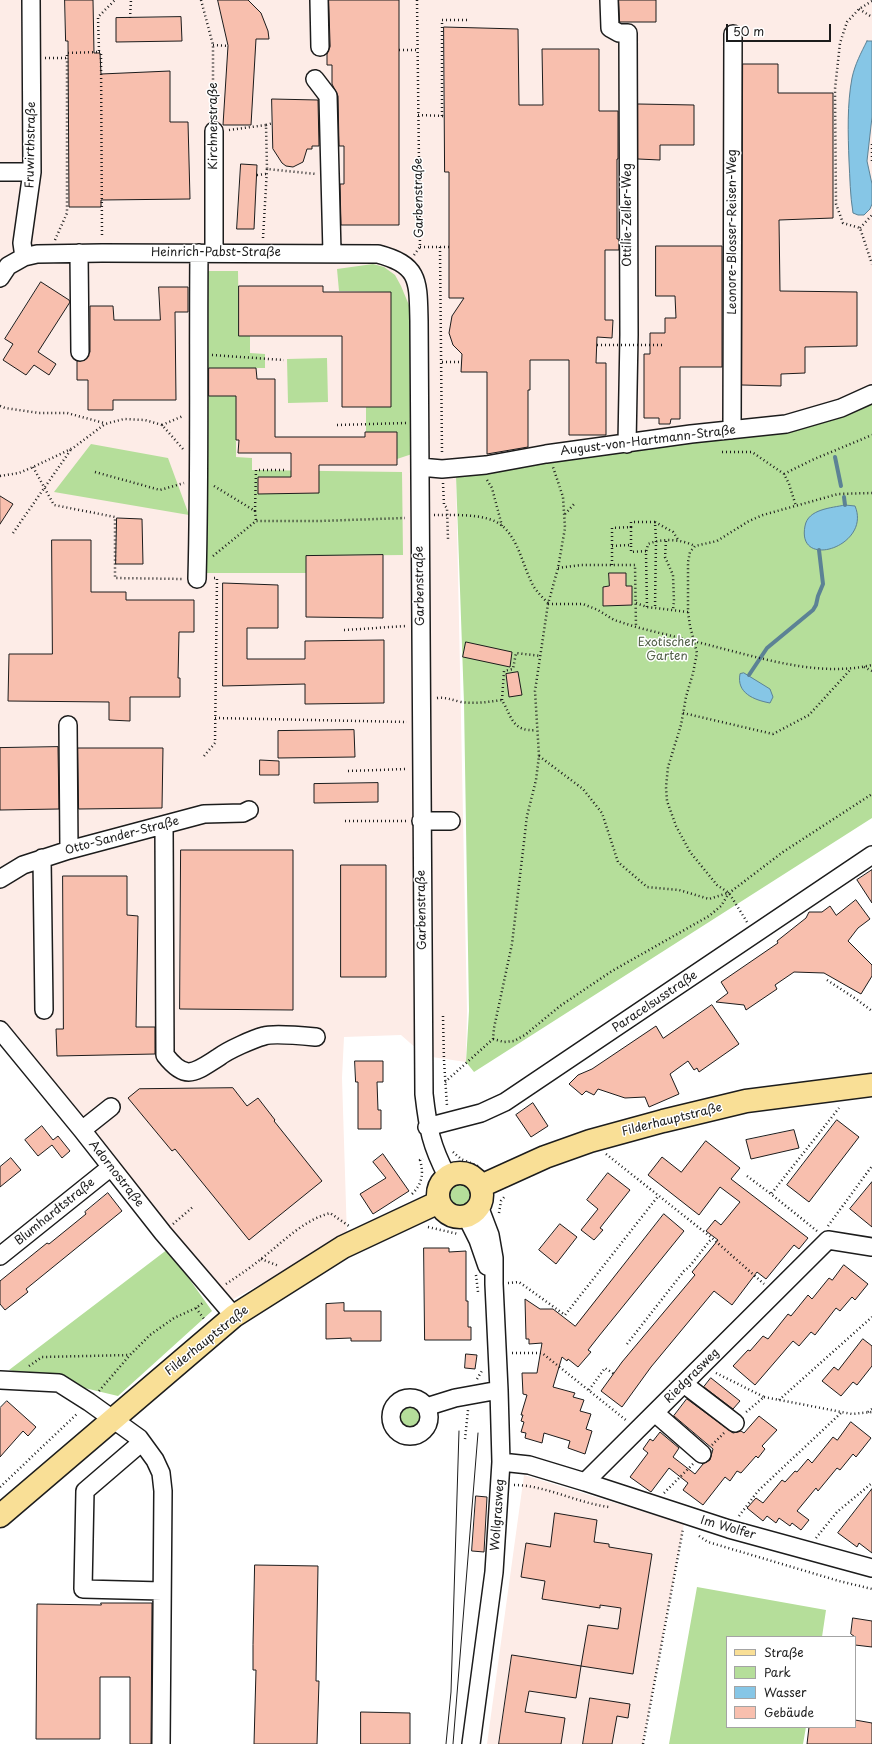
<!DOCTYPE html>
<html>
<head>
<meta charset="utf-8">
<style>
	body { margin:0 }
	#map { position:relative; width:872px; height:1744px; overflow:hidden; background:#fff; font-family:"Playpen Sans",sans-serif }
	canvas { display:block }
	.legend { position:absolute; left:726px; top:1636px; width:130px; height:92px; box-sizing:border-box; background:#fff; border:1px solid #a4a4a4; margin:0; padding:5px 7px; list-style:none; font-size:12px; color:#1c1c1c }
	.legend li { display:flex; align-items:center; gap:8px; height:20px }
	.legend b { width:20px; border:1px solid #a4a4a4 }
	.scale { position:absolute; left:726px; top:24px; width:105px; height:18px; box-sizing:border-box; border:2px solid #1c1c1c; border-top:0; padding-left:5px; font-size:12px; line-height:14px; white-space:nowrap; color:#1c1c1c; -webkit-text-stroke:3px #fff; paint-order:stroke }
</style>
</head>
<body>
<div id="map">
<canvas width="872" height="1744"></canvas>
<ul class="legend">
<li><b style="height:5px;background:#f9df96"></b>Straße</li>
<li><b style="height:11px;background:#b5de9a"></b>Park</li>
<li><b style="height:11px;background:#86c6e6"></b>Wasser</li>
<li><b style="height:11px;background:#f8bfae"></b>Gebäude</li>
</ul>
<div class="scale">50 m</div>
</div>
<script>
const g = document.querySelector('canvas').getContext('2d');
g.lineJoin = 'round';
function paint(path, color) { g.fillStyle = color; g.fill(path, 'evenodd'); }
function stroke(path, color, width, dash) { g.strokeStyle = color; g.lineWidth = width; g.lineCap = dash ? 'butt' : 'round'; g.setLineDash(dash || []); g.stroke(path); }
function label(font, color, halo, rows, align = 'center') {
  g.font = font + ' "Playpen Sans",sans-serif'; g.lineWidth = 3; g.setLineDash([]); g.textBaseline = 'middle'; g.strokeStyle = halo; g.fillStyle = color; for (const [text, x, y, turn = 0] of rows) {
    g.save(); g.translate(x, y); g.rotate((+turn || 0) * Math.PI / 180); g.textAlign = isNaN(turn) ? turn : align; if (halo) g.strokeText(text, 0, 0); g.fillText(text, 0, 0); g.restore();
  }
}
paint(new Path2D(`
	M0,0H872V394L841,408L456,476L467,1011L466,1062L425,1056L401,1035L344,1037L342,1078L347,1237L226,1303L0,1029Z
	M524,1475L684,1524L643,1744H487Z`), '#fdece7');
paint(new Path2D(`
	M373,264L384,267L395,275L401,286L411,310L412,454L397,459V432H366V407L390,292L339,291L337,269Z
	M201,271H238L239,336H250V353L265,354V368H236V457L252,458V470L402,472L403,555L306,556V573H202Z
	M327,358L328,402L288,403L287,359Z
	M872,399V818L474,1072L466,1062L469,1011L464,703L456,476L628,447Z
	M91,444L168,458L189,515L54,492Z
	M447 1194a13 13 0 1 1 26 0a13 13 0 1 1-26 0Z
	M168,1249L212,1311L118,1396L9,1370Z
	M398 1417a12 12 0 1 1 24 0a12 12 0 1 1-24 0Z
	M697,1587L826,1610L822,1637H727V1727H806L803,1744H669Z`), '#b5de9a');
const water = new Path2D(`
	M867,41H872V117L867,161L872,184V204L870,209L864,215H858L853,213C850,195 850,178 849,161C848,134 847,104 852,78C855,64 861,53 867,41Z
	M845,505L855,506C872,546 796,571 805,526C808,509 831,508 845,505Z
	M744,673L770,689L773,697L770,703C754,700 736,693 740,674Z`);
paint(water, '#86c6e6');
stroke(water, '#5c8295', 1);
stroke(new Path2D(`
	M835,457L841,486
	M844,497L845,505
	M749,675L767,648L813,610L816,605L818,596L823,584L819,550`), '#5c8295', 4);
const building = new Path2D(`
	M65,0H93L94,53H100L101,74L170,71V122H188L190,199L101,200V207H69L68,41H66Z
	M218,0H248L261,13L268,31L269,39H256L251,125H223L228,46Z
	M329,0H399V225H341L340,184H344V146H339L338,96L332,84V65H327V54L330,47Z
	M619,0H656V22H620Z
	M181,17L182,41L116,42V18Z
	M444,27L518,29L519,105H543L542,49H599V111H618V159H617V239H619V250H605V320H613L612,338L597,337L596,363H606V435H569V360H530V390H528V447L487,454V372H461L462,354L453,345L449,333L452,316L464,298H449V172H445Z
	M743,64H778V93H833V218L779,220L780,291L857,292V346L805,347V373L781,374V386L742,385Z
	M272,99L318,100L319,146H312V149H307L303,162L293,167L286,166L282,163L273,149Z
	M638,104L694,105V145H660V160L638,159Z
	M241,164L257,165L254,229H237Z
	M656,246H722V367H680V419H671L670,424H659V418H644V354H650V333H665V318H676L675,296H656Z
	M41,282L69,300L70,302L38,352L56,364L49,375L34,365L26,375L3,360L13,344L5,339Z
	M239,286H323V292H391V407H342V336H239Z
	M159,287H188V312H175L176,400H113V410H88V380H77V361L85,360L90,352V306H113L114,320H160Z
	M209,368H256L257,379H275V437H365V432H397V465H319V493L258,494V477H291V453H238L239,440H236V396H209Z
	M0,496L13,504L0,524Z
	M117,518L142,519L143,564H116Z
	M52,540H91V592H126V600H194V632H179L178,678H180V697H130V721L109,720V702L8,701L9,654H52Z
	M383,555V618L306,617V556Z
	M609,573H626V586H632V605L603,606V587L609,586Z
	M223,583L278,585V628H247V659H305V641L384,640V703L305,704V684L223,686Z
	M466,642L512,652L510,667L463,657Z
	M518,672L522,695L509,697L506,674Z
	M354,730L355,757L278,758V731Z
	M58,747L59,809L0,810V748Z
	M78,748H163L162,808L79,809Z
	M260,760L279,761V775H260Z
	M378,783V802L314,803V784Z
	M181,850H293V1010L180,1009Z
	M341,865H386V977H341Z
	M872,870V903L857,880Z
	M63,876H127V915L138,916L136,1027H155V1054L57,1056L56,1029H63Z
	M856,900L870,919L858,928L848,941L872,965V976L861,994L824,973L794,972L775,985L777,989L746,1010L744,1005L716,1002L728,993L721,982L778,943L777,941L806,918L809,912H822L830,906L836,915Z
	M712,1005L739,1044L699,1072L697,1068L694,1070L688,1061L670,1074L679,1094L649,1107L645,1097L625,1098L598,1089L594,1095L586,1091L582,1095L569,1084L578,1075L592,1069L656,1026L663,1038Z
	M355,1061H383V1082H377L378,1110H381V1129H358V1082H356Z
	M233,1088L247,1106L258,1098L275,1120L274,1121L322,1181L249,1240L175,1149L172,1151L128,1098L139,1089Z
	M533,1103L548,1126L531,1137L516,1115Z
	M837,1120L859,1137L809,1202L787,1185Z
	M42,1126L53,1140L58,1136L70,1151L62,1158L52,1145L38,1156L25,1140Z
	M794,1130L799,1148L751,1159L746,1140Z
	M706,1141L740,1168L731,1179L808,1238L799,1249L794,1245L766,1279L757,1272L732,1305L714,1291L651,1367L622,1407L601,1391L622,1362L695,1275L692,1272L718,1240L706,1231L715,1220L721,1225L740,1202L720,1187L699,1215L648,1175L662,1157L681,1172Z
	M383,1154L409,1191L373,1214L360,1194L386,1178L373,1162Z
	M11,1158L21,1170L0,1187V1167Z
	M608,1173L630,1190L600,1228L603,1230L594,1240L581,1230L598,1209L587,1200Z
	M872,1182V1227L850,1209Z
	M108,1193L122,1211L26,1289L28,1292L5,1310L0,1304V1281L47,1243L49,1244L86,1214L85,1212Z
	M664,1214L684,1231L599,1336L588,1350L591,1352L578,1367L568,1359L567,1361L562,1357L553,1387L575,1393L573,1397L584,1400L580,1411L591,1414L586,1429L592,1431L585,1454L568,1448L570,1441L544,1433L542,1443L525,1438L526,1433L521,1432L524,1422L521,1421L523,1415H521L527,1395L523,1394L522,1373H537L542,1343L529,1344V1339H526L525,1299L540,1309H553L575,1326Z
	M560,1224L577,1237L556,1264L539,1250Z
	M424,1248H449V1252L466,1251V1301H468V1327H471V1340H425Z
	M844,1265L868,1284L855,1300L852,1297L840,1311L836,1308L815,1335L811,1332L799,1346L793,1341L755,1385L733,1366L748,1350L750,1351L763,1336L768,1339L788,1314L791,1316L808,1295L812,1299L829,1278L832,1280Z
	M344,1303V1311H381V1341H351V1338L326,1339V1304Z
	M863,1339L872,1346V1366L857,1385L853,1382L841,1396L822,1381L834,1367L838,1370Z
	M466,1354L477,1355L475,1369L465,1368Z
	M711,1378L740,1401L733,1409L704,1387Z
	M687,1399L733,1433L741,1431L744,1433L759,1416L777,1430L762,1446L765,1449L758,1458L756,1456L741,1473L737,1471L730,1481L725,1477L703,1505L683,1490L688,1483L669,1468L651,1492L630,1477L648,1453L643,1449L650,1439L653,1441L660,1432L679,1448L673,1457L695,1474L703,1464L710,1460L713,1449L674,1416Z
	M7,1401L36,1427L28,1436L23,1431L0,1457V1408Z
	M851,1422L871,1438L856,1457L853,1454L840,1470L837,1468L818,1491L816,1488L797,1511L809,1520L801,1530L792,1523L790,1526L779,1518L776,1523L767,1516L763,1521L747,1508L756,1498L763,1503L782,1480L785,1482L795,1471L797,1472L808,1459L812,1463L833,1437L837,1440Z
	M872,1489V1553L859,1543L857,1547L838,1533Z
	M476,1496L487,1497L484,1552L472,1551Z
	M555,1513L597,1520L594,1542L609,1544V1547L652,1554L633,1674L581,1666L588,1625L618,1629L621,1608L600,1605V1608L542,1599L545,1581L521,1577L526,1543L550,1547Z
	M255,1565L318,1566L316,1681H319L317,1744H254L256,1670H253V1645Z
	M101,1603H152L151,1744H130V1677H100V1739H36L37,1604L101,1605Z
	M853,1618L872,1621V1647L855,1645V1637L851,1634Z
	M512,1655L581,1666L576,1698L529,1691L525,1712L565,1718L561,1744H499Z
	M590,1698L630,1704L628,1718L617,1716L612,1744H583Z
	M361,1712L410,1713V1744H361Z
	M855,1720L872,1723V1744H807L809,1727H855Z`);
paint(building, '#f8bfae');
stroke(building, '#1c1c1c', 1);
const minor = new Path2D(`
	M319,0L320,47
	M609,0L610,28L619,33H628L629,335L627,444
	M315,79L328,96L332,253
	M214,131V253
	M0,172H32
	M79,253L80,352
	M24,257L22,243L32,172L31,0
	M0,278L8,266L24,257L37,254L102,253L378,254C420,265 418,281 419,321L424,1094C428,1129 431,1145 447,1176
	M732,430L733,34
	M420,467L442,469L486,465L546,454L691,434L786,424L841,408L872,394
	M197,579C200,470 198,362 199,253
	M68,725L69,850
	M421,821H451
	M164,826L165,1055C186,1082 195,1072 219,1057C228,1050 253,1039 264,1036C273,1033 305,1036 316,1037
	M42,858L44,1010
	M0,879L23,865L69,850L204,814L243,813L249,810
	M0,1030L82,1130L163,1233L234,1316
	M427,1127L481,1113L505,1102L872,855
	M82,1130L111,1107
	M466,1216L478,1240L487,1266
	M0,1256L111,1167
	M0,1380L59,1383L89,1402L139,1438L155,1460L161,1473L163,1491L161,1744
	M684,1384L735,1423
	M391 1417a19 19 0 1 1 38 0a19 19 0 1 1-38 0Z
	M426,1407L455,1398L499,1390
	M655,1413L702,1454
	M142,1442L85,1491L83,1589L162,1591
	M501,1462L529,1465L585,1482L828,1240L872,1247
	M585,1482L729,1529L872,1568
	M471,1744L494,1572L501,1462L499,1390L494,1284V1258L490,1235L479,1206`);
const major = new Path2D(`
	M438 1195a22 22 0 1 1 44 0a22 22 0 1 1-44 0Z
	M481,1186L545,1157L590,1141L663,1121L746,1101L872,1085
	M0,1516L234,1316L343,1247L439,1202`);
stroke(minor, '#1c1c1c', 20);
stroke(major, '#1c1c1c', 25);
stroke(new Path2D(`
	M201,0L213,45V118
	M872,1L859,9L847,22L840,43L835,89L836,204L843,223L860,228L872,264
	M859,9L872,17
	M130,18L131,0
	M213,45L228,46
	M399,50H418
	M99,52H101L102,238
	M45,58H67V53L99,52L98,17L115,0
	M418,115L445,116
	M442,116V20H468
	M266,125L273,123
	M229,130L266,125L267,169L316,174
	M872,144V162
	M257,175L266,174
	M860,228L872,215
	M263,238L267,169
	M55,240L67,213V58
	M420,247H449
	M440,247L442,454
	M414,255L420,247L417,0
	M212,355L284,360
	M442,362H461
	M0,406L5,408L39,413H67L104,423
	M162,425L183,416
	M337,425L406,423
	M722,452H752L784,474L789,484L796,506
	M33,467L54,505L115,517V578L183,579
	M95,472L160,490L184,483
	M784,474L812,460L872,435
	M0,476L19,473L33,467L73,448L105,424L124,419L145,420L162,425L183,449
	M487,480L492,488L502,526
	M443,483L444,505L447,508L448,539
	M214,486L255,511L256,521
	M255,511L256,470H285
	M565,514L575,503
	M434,515C452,515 472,514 489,519C518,527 521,565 534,587C538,593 543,598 548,603
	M655,522L673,532L679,541
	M631,527V545
	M13,533L72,448
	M666,541L665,557L673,575L674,601L673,610
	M612,546L631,545V552L647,551
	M213,556L256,521H320L405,518
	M612,565V528L631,527V522H655L656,540L655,608
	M558,568L581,565H635L636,627
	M636,603L647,607L688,612
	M548,604H583L598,610L614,620L636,627C667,635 698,642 728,650C775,662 824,676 872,665
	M647,607L646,553L648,544C662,538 681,539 695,546
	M344,630L406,626
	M864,667L872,671
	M437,698C446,697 452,700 461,702C475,704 488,702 502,700C512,718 513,732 536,730
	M502,700L504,671L513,669L516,653L541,656
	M683,713L773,734L809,715L851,669
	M215,718L407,722
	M204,756L215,743L217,578H212
	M539,756L583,789L602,813L618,862L647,887L679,890L709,899L728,893
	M348,771L407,769
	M345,821H407
	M747,922L729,893L717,885L690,852L676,826L667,801L666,787L668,767L681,725L686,697L693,673L697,653L690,626L688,612V562L690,552L695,546L717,541L749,521L763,515L838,494L872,493
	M827,980L856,999L872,1011
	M443,1016L444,1061L447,1106
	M493,1039L504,1042L514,1041L525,1035L560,1006L612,971L709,916L721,906L729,893L783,852L872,794
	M445,1082L493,1039L494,1028L512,944L527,816L536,780L539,756L535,691L548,604L558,568L565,528L563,497L553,467
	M453,1152L461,1159L480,1167
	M606,1154L712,1238L764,1284
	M747,1176L771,1194
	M412,1194C422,1184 424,1174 420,1160L423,1159
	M499,1213L501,1201L505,1196
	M173,1224L194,1206
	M828,1226L872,1166
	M428,1227L458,1234
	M817,1231L771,1194L839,1108
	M261,1259L279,1266
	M476,1275L478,1292
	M508,1283L519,1282L565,1315L659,1195
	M226,1284C238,1276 250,1268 261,1259C283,1242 302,1221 330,1213L349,1226
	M196,1308L204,1319
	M627,1344L684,1271L689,1267L712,1238
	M512,1353H542L627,1421
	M29,1366L42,1357L130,1355
	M716,1373L764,1397L745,1413
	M477,1379L483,1369
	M589,1390L605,1368L614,1374
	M99,1391L130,1355L150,1335L174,1318L196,1308L204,1302
	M764,1397L852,1414L872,1412
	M779,1400L872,1317
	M868,1412L872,1409
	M465,1439L468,1410
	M712,1445L724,1433
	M514,1485C545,1485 577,1503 609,1507
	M0,1487L78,1413
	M664,1493L693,1464
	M739,1516L758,1491L842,1412
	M699,1536L708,1542L839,1581L872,1589
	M816,1538L837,1512L872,1483
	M643,1744L683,1529`), '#1c1c1c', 2.5, [1, 3]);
stroke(minor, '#fff', 17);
stroke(major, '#f9df96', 22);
stroke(new Path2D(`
	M446,1744L451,1692L459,1431
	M453,1744L478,1433`), '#1c1c1c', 1);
stroke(new Path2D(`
	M597,345H662`), '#1c1c1c', 2.5, [1, 3]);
label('12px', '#1c1c1c', '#fff', [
	["Kirchnerstraße",214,126,-90],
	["Fruwirthstraße",31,145,-89],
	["Garbenstraße",419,198,-91],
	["Ottilie-Zeller-Weg",628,215,-90],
	["Leonore-Blosser-Reisen-Weg",733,232,-90],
	["Heinrich-Pabst-Straße",216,253],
	["August-von-Hartmann-Straße",648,441,-7],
	["Garbenstraße",420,586,-91],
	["Otto-Sander-Straße",122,836,-15],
	["Garbenstraße",422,910,-91],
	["Paracelsusstraße",655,1002,-34],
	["Filderhauptstraße",672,1120,-14],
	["Adornostraße",116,1174,52],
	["Blumhardtstraße",55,1212,-39],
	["Filderhauptstraße",207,1341,-39],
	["Riedgrasweg",692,1376,-45],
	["Wollgrasweg",498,1515,-86],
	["Im Wolfer",728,1528,16]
]);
label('12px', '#526048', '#fff', [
	["Exotischer",667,643],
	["Garten",667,657]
]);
</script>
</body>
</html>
